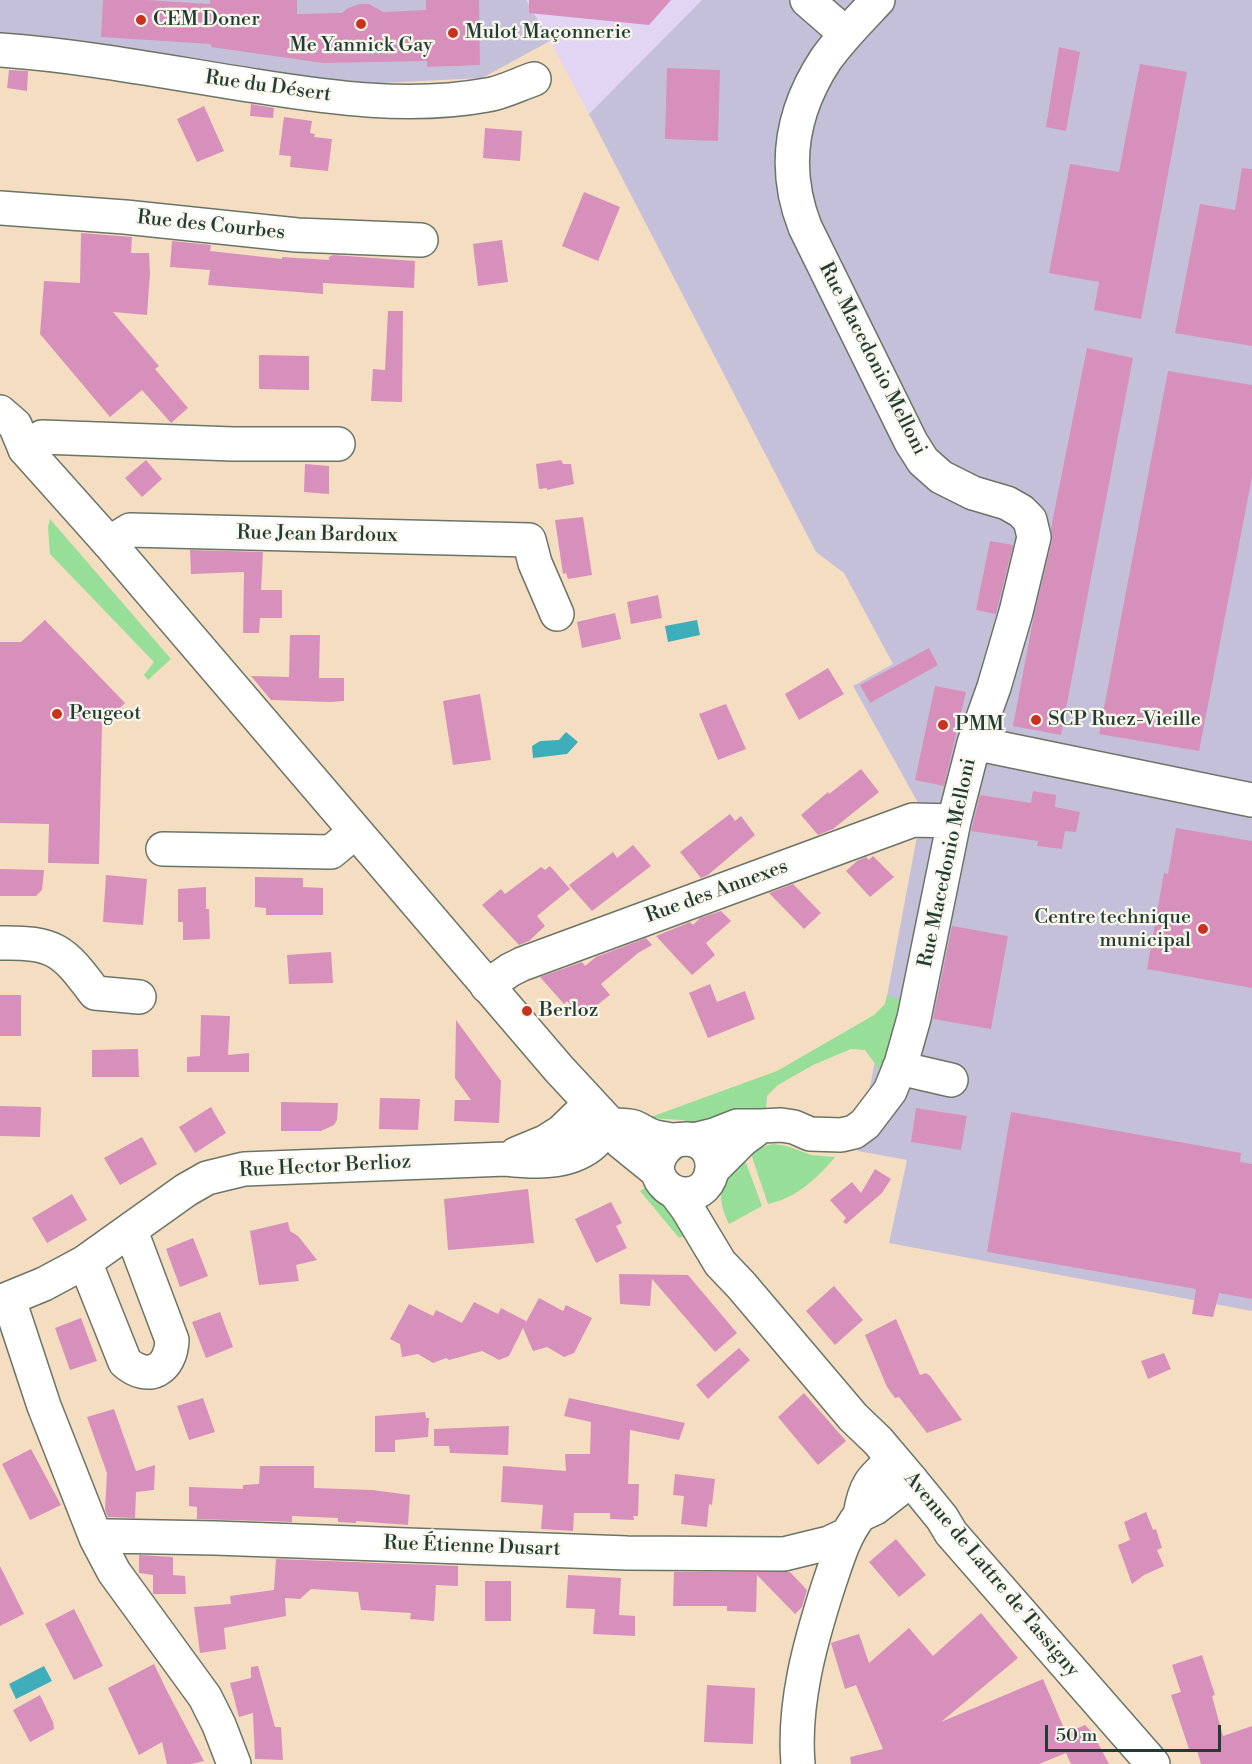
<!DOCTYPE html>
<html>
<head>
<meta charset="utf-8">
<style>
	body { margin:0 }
	#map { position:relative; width:1252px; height:1764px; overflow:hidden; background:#f5ddc2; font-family:"Libre Bodoni",serif }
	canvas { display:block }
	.scale { position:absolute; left:1045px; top:1725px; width:176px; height:27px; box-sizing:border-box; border:3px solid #1f3d34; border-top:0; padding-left:8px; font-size:18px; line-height:21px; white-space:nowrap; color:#1f3d34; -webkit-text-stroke:4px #fbf7ec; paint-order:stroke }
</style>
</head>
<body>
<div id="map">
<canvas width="1252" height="1764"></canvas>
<div class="scale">50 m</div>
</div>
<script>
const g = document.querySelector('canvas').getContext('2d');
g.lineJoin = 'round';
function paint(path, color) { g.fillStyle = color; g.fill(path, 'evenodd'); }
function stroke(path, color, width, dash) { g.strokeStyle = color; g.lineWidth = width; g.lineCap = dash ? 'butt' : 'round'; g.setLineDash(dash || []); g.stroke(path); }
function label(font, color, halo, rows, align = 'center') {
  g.font = font + ' "Libre Bodoni",serif'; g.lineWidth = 4.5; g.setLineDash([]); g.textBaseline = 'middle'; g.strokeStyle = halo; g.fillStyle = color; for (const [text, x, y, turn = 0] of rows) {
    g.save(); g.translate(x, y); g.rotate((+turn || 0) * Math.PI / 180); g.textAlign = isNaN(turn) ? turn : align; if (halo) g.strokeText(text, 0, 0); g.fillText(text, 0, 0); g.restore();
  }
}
paint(new Path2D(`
	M526,0H702L589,114L550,41Z`), '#e2d4f3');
paint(new Path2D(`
	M0,0H526L550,41L482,78L361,84L0,39Z
	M702,0H1252V1311L889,1243L907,1160L858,1151L922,810L853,686L893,664L844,573L816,552L589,114Z`), '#c5c0da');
paint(new Path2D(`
	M50,519L171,659L148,680L144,675L154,662L50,554L48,527Z
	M887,995L906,1002L886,1070L878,1068L865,1050L851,1049L813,1065L778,1085L767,1096L766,1108L746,1111L697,1125L683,1120L648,1118L777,1071L874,1015L885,1004Z
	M774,1144L787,1146L811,1155L835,1157C819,1177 795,1199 768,1204L751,1154L756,1148Z
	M742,1152L762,1206L729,1224C713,1192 724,1179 742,1152Z
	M649,1185L691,1233L679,1238L640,1191Z`), '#97de99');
paint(new Path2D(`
	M697,620L700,635L668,642L665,626Z
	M566,732L578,742L567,754L533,758L532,746L540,741L559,740Z
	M44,1666L52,1681L16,1699L9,1684Z`), '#3eaeba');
paint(new Path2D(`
	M103,0H147L210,4V0H297V14L342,13L348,8L360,4H369L383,12L426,10V0H479L480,65L427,67V61L323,63L211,47V44L101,37Z
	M529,0H671L649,25L529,13Z
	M1059,47L1080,52L1066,131L1046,127Z
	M1140,64L1187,72L1141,319L1094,310L1099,282L1049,273L1070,164L1119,172Z
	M667,68L720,70L718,141L665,139Z
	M9,70L28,71L27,91L7,88Z
	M251,104L274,108L273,118L250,116Z
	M204,106L224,151L197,162L177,119Z
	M284,117L312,121L310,133L315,134L314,137L332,139L328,171L290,167L291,156L279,155Z
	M485,128L522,131L520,161L483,158Z
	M1242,168L1252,169V346L1175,333L1200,204L1235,210Z
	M584,192L620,207L598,261L562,246Z
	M81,233L132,237L131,253H149L150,273L147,315L113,312L159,366L155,369L188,408L171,423L142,390L110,417L40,334L44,281L80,283Z
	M502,240L508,282L478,286L473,244Z
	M172,241L211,245L210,251L282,259V257L329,260V257L333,255L415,261L414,288L323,283V294L208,285L210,270L170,267Z
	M388,311H403L402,402L371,401L373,369L385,370Z
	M1087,348L1133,358L1061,735L1013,726L1033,620L1052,541L1051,528Z
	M259,355L309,356V390L259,389Z
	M1168,371L1252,385V477L1199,751L1099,734Z
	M146,460L162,479L142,497L125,478Z
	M561,460L563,464H571L574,484L547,490V488L539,489L536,464Z
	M305,464L329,466V494L304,492Z
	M583,517L592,575L568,579L566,573L563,574L555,520Z
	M990,541L1013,545L996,614L976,610Z
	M190,550L263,552L261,590H282V618H260L259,633H243L244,572L191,574Z
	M658,595L662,618L631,624L627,602Z
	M615,613L621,639L582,648L577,622Z
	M45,620L125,703L102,725L99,864L48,863L49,824L0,823V642H21Z
	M290,635H320L319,678H344V701L330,702L271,700L251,676L289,677Z
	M929,648L938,665L870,703L860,685Z
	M828,668L844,694L799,720L785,694Z
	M935,686L966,692L944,786L915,780Z
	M480,694L491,760L453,765L443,701Z
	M726,704L746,749L718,760L699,714Z
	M861,769L879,792L833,829L818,835L801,815L828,792L829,794Z
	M1033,791L1056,795L1055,807L1080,812L1076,832L1065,831L1062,849L1037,846L1038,841L971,831L980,795L1031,803Z
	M730,814L735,821L741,816L755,835L708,875L701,878L680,852Z
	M1176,828L1252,841V988L1147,969L1164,873L1168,874Z
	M633,845L651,866L592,911L569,885L613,852L617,858Z
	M873,856L894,877L870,897L846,871L857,861L866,857L869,860Z
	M550,866L570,889L537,916L545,926L529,941L519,945L482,905L501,889L505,894L541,867L545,870Z
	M0,869L44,870L42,890L36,896H0Z
	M106,875L147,879L143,925L103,922Z
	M255,877L303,878V887L323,888V915H266V908L255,907Z
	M793,884L821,913L804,929L769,893Z
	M206,887V909H209L210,939L183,940V922H178V889Z
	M721,911L731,921L706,943L715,955L692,975L656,936L690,922L693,925L700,918Z
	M952,926L1008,936L991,1029L933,1019Z
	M646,938L652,945L638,953L601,984L610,995L582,1017L567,1001L564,1004L540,977L582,962L585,966L596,957Z
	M331,952L333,983L289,984L287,955Z
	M710,984L717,1002L745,991L755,1019L708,1038L689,993Z
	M0,995H21V1036H0Z
	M201,1015L230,1016L228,1055L249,1053V1072H187V1057L200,1056Z
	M456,1020L501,1081L499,1123L454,1121L455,1100H471L455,1078Z
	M138,1049L139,1077H92V1050Z
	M380,1098L420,1099L418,1130L379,1129Z
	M281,1102L338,1103L337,1120L334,1125L321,1131H281Z
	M0,1106L41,1107L40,1137L0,1136Z
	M211,1107L226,1133L195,1153L179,1127Z
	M916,1108L967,1116L961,1150L911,1142Z
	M1011,1112L1241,1153L1240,1162L1252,1164V1299L1219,1293L1213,1317L1192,1314L1196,1289L987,1252Z
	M142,1137L157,1164L120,1185L104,1158Z
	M875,1169L891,1179L882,1193L846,1224L843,1222L846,1218L830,1200L852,1182L861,1193Z
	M528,1189L534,1243L448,1250L444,1199Z
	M72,1194L87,1220L47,1243L32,1218Z
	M611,1202L622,1223L616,1226L627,1248L596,1263L575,1219Z
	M288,1222L290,1231L298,1236L317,1260L296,1265L299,1281L259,1285L250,1231Z
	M193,1238L208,1276L180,1287L166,1249Z
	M619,1274L688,1275L737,1333L715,1352L652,1279L650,1306L620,1304Z
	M834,1286L863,1320L835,1345L806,1311Z
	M539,1298L563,1311L566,1305L592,1318L574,1353L564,1357L547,1347L533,1351L523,1328L509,1356L499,1360L482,1351L449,1360L446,1358L433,1363L418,1354L402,1357L400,1344L390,1339L409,1304L433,1316L436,1310L462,1323L474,1302L498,1314L501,1308L526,1321L525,1324Z
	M220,1312L233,1347L206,1358L192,1322Z
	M81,1318L97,1361L70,1370L55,1328Z
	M896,1319L920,1375L926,1373L930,1376L962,1420L927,1433L899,1397L895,1398L887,1387L865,1335Z
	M739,1348L750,1360L708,1399L696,1385Z
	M1164,1353L1171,1369L1148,1379L1141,1361Z
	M804,1393L846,1441L818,1465L778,1417Z
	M203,1398L215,1432L189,1440L177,1406Z
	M569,1398L685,1423L679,1440L630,1430L628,1484H639L638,1516H633L634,1520L610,1519V1513H574L573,1531L541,1529L543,1505L501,1502L503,1466L566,1471L565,1454H590L591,1422L564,1416Z
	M114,1409L136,1471L155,1465L154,1490L136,1492L135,1518L108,1517L105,1510L107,1473L87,1417Z
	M425,1412L426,1418H429L428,1437L395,1440V1452H375V1416Z
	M509,1426L508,1455L450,1453L449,1446H434V1429Z
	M31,1449L61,1505L30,1520L2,1464Z
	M260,1466H314V1488L372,1490L410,1495L408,1525L356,1521V1523L338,1522V1518L292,1516V1522L197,1519V1507L189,1506V1487L243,1489V1485L259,1484Z
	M675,1474L715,1479L712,1505L709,1504L707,1527L681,1524L684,1496L673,1495Z
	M1146,1512L1153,1530L1156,1529L1162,1548L1157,1550L1164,1566L1144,1575L1132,1584L1118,1545L1130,1540L1124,1522Z
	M896,1539L926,1575L899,1597L869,1562Z
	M139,1555L173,1557V1575L185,1576L186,1594H153V1575L139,1573Z
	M276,1559L458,1566V1586L436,1585L434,1621L410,1619L411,1613L361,1610L358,1592L311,1589L300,1599L285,1598L286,1616L224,1628L226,1649L200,1653L194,1607L231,1604L230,1596L274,1590Z
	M0,1566L24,1614L0,1626Z
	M674,1572H790L807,1590L802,1607L795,1614L757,1575L756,1612L727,1611V1606H673Z
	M568,1575L621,1578L619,1615L635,1616V1636L593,1634L595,1609L566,1608Z
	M485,1581H511V1621H485Z
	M74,1609L103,1666L74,1680L45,1624Z
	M981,1613L1018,1658L941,1722L1043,1679L1066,1733L1085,1725L1092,1732L1109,1764H1071L1066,1753L1039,1764H851L850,1757L883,1749L856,1685L845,1689L831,1643L859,1634L869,1663L909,1628L933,1656Z
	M1202,1655L1215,1695L1212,1696L1223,1736L1252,1726V1764H1201L1197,1750L1190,1752L1171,1695L1181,1692L1172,1665Z
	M154,1664L167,1691L204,1761L191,1764H167L162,1742L139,1755L108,1688Z
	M258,1666L275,1727H281L283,1760L255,1759L253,1713L239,1717L230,1683L251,1678V1667Z
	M707,1685L755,1688L753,1744L704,1742Z
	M40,1695L53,1722L54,1729L30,1742L13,1710Z`), '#d790bb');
const minor = new Path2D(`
	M807,0L846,34
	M0,50C86,56 171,73 256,86C332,98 410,109 487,95C502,93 519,84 534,79
	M0,208L125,217L297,235L421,240
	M25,449L42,437L233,444H338
	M109,543L130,530L529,540L535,563L557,614
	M974,743L1252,800
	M163,849L331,852L355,832
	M0,943C55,942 63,950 95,993L139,997
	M487,986L510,970L522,964L913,820L954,821
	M899,1068L951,1080
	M761,1126L781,1125L794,1127L810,1134L841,1135L854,1132L865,1124L890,1091L901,1064L914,1018L954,821L974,743L994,687L1016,612L1034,537L1030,520L1021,511L1007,503L973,493L941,477L923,461L911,442L805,227C782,168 791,112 826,59C841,38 860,19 878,0
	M694,1140L714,1135L737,1126H761L742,1140L713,1169
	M516,1154L545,1142L561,1132L590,1104
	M85,1262L125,1362C149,1383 171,1369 172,1340L131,1231
	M9,1300L44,1406L96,1538L114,1572L205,1697L219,1725L234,1764
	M0,1302L44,1284L85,1262L186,1190L207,1178L244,1169L506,1159C534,1162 566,1164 590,1146C598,1140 604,1131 610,1124
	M893,1460C871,1479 865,1485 860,1515L875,1508L911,1480
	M96,1538L108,1536L215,1538L627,1553L784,1554L829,1543L846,1535
	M798,1764C793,1704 810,1643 828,1587C837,1561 843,1537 860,1515`);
const major = new Path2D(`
	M0,412L15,425L25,449L109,543L559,1069L610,1124L621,1142L658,1172
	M612,1125C619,1125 628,1125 634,1127C641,1130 648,1135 655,1137C661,1138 668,1140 673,1140C678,1140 682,1139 687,1139C723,1141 719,1197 683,1194C675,1193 668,1189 663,1183C651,1168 660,1149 675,1141
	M675,1192L687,1208L720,1263L741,1285L853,1417L878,1441L911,1480L942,1518L951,1533L1153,1764`);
stroke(minor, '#6a7566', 36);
stroke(major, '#6a7566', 36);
stroke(minor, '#fff', 33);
stroke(major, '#fff', 33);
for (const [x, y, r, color] of [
	[141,20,6,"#c8321e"],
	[361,24,6,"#c8321e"],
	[453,33,6,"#c8321e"],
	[57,714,6,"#c8321e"],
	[1036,720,6,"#c8321e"],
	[943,725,6,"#c8321e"],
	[1203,929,6,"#c8321e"],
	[527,1011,6,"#c8321e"]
]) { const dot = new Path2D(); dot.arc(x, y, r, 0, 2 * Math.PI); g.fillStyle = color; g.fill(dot); stroke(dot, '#fbf7ec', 2); }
label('20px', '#1f3d34', '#fbf7ec', [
	["CEM Doner",153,20],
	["Mulot Maçonnerie",465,33],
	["Me Yannick Gay",361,46,"center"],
	["Peugeot",69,714],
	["SCP Ruez-Vieille",1048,720],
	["PMM",955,725],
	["Centre technique",1191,918,"right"],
	["municipal",1191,941,"right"],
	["Berloz",539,1011]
], 'left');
label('20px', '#1f3d34', '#fbf7ec', [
	["Rue du Désert",268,87,8],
	["Rue des Courbes",211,226,6],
	["Rue Macedonio Melloni",872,359,63],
	["Rue Jean Bardoux",317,535,1],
	["Rue Macedonio Melloni",948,863,-78],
	["Rue des Annexes",717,892,-20],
	["Rue Hector Berlioz",325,1167,-3],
	["Rue Étienne Dusart",472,1547,2],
	["Avenue de Lattre de Tassigny",991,1575,50]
]);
</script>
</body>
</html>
